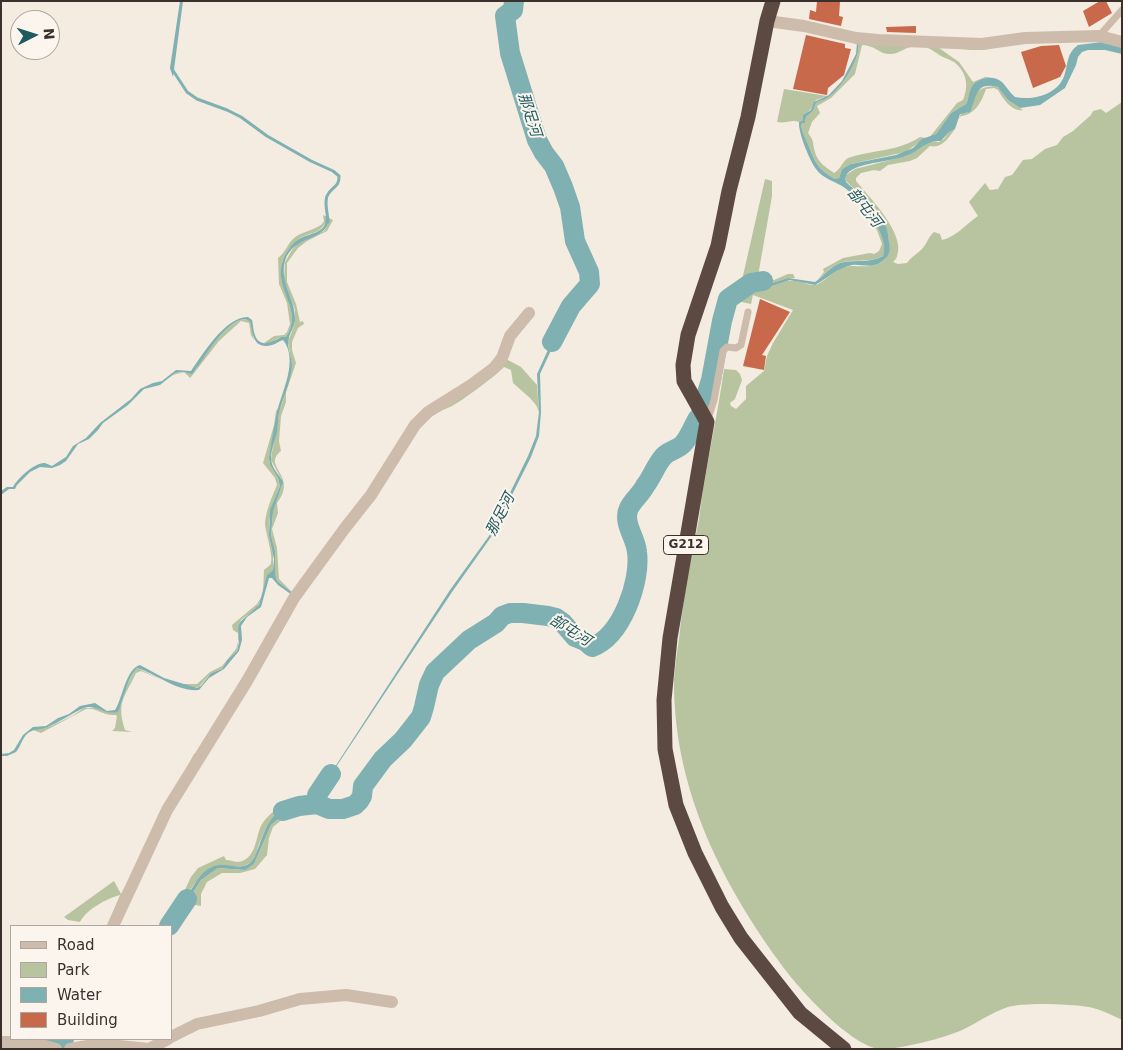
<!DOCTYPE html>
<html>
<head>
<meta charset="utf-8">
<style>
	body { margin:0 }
	#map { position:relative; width:1123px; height:1050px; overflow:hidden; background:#f4ebe1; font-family:"DejaVu Sans",sans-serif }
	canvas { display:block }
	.frame { position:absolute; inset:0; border:2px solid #3b302b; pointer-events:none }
	.legend { position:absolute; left:10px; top:925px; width:162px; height:115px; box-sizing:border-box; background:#fbf5ee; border:1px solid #aea6a0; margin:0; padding:6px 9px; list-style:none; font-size:15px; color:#3b302b }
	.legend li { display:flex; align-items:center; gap:10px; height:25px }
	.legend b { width:25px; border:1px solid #aea6a0 }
	.north { position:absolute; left:10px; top:10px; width:50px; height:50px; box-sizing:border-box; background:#fbf5ee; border:1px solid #aea6a0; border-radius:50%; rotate:85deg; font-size:14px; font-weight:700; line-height:20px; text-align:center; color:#3b302b }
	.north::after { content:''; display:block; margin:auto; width:18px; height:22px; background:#1f5a5e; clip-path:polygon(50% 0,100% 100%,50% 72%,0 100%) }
</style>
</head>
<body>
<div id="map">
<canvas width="1123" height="1050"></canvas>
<div class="frame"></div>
<ul class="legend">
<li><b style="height:6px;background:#cdbbac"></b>Road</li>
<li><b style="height:14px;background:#b8c4a0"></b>Park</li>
<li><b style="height:14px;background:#7fb0b2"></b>Water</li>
<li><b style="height:14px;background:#c8694b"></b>Building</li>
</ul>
<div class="north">N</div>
</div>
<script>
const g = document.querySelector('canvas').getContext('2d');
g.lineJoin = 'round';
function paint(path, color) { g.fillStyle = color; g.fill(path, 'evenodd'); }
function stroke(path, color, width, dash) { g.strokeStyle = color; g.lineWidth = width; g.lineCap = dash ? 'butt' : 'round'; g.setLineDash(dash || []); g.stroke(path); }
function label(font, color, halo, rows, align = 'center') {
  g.font = font + ' "DejaVu Sans","Noto Sans SC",sans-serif'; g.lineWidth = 4; g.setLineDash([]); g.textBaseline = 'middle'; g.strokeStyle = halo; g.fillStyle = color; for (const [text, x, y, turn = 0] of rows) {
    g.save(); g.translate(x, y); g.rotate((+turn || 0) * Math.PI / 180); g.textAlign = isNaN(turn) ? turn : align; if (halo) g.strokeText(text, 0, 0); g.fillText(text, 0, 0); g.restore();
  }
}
paint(new Path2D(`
	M858,41L963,46L999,44C986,56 955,46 939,48L959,62L973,82L985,77H992C972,79 973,89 966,104L951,113L936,134L929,138L957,103L963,100C969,86 967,72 954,62C951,60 947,59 943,57C935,53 929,46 920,46C906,45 902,53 891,54C880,55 875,45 862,45L855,74L831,98L817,106L820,113L812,122L808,133C815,142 812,143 815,152C817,162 827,168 834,173C842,169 842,159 851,157C874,150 899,151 920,137L926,138L905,152L851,164L842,169L839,178L835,179C817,169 815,162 808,144C805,137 802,132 801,124L805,123L806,117L813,111L816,103C821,100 826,100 830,96C843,86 862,57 858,41Z
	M994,86L1000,88L1008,100L1023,110C1012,112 1003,99 998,90L994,88L986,89C982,101 975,115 961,116L959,119L961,113H967C977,96 972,88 994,86Z
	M784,89L827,96L816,100L811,109L803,116V120L799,122C792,119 785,124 777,122Z
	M1122,102V1020C1112,1015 1100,1009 1089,1007C1070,1004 1025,1002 1008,1007C992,1012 977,1023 962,1030C945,1038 897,1050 879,1049C849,1045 795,985 778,960C718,877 673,784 674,679C675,666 677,652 679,639C682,610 686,582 691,554C694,542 697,531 699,519C701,506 702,492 705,479C711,442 719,406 724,369L736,370L740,374L742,380L735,399L730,403L731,406L736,409L746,399V386L764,371L767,356L773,343L793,310L753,295L751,304L737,301C740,291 748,283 759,281C764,282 766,284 770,284C779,285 787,279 796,281C803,282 812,287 818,284C827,279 834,271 844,267C855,264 868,269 878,264C887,260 888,255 888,246C887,215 867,201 846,181V175L855,169L906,156L929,142H939L944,139L948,133L955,129C949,137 942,149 930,146L917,158L910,161L888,165L880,171L874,170L861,173L856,178V181C869,197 906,234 897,256C897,258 895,260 893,262L898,264L907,263C911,257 917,254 922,249C927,244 928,237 934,232L940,234L942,240C956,237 966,224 978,216L969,202L985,183L990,190L998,189L1005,177L1012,175L1023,160L1032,159L1045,149L1057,145L1063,137L1073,131L1091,115L1093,111L1101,109L1106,113Z
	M765,179L772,181V196L758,276L774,280L788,274H793L795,278H788L772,283L758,279L748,283L740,289Z
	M858,202C870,216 891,236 883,256C869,263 857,259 843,262C831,265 825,274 816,282L824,272L823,269L843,258L870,253L874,254L879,251L882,244L877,230Z
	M323,215L325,216L326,221C321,233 313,232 302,237C294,241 286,252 283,260C273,289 305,309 286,337C284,338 281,337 279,338C273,340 272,345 264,343L274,336L284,335L287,332L290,324L287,303L279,284L278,258C285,253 287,245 293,239C299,232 314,231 322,224L324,221Z
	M329,218L333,220L327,231L307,241L298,248L287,263V282L296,304L300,322L303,321L304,324L298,328L292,342V350L296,363L286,392V402L281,416L279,441L281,451C261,467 299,475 277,503L278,513L272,529L277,548L279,579L294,594L277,581L275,573V551L271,537L273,512L282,485V480L271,460L272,452L277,430L279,412L283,401L292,365L288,342L295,323V310L284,280L285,262L292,250L297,244L324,231L328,224Z
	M246,319L250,322L254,340L251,335L249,323L241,321L219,341L191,377L190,378L185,373C178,373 174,374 169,378L175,373C181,372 190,374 194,371C197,369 199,363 201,361C211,348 228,320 246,319Z
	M506,359L521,367L537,385L539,412L536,405L530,398L513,383L511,370L504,367C494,377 462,401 450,407C440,411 431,415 422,421Z
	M278,408L269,458L270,465L278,478L280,486L272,506L269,522V536L273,554V570L267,575L263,593L264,570C266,568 268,567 270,565C275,559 265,532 265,523C266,510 272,497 277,485L275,478L263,463L274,425L276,411Z
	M262,596L258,607L241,620L238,627L239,638L237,651L227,660L222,669L211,673L199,687L194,688L181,684H197L210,672L222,666L236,649L238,642V633L233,630L232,625L257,604Z
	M137,668L163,680L141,671L136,673C125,697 116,702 125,730L132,732L112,731L115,728L117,716L115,715C102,716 97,707 86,709L41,733L33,730L51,726L72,716L84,708H97L113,713L121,705L125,690L134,671Z
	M199,752L110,926H107L120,895C106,899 87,909 80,922L68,920L64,917L114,881L121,894L194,754Z
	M312,798H315C307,808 294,802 284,809C269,820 264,831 258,847C257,851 255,857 252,861C241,872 225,862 212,868C196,875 180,907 170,922L163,924L182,896L191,877L198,868L224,856L226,860C230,860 235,862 238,862C255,860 256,839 260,828C263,821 269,815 275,810C282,804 302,800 312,798Z
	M308,807L300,816L284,818L273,827L269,838L267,855L255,869L240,873H222L207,882L201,894V906L195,905C189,914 185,920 174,922L201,880L218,868L244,870L254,864L271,825L284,814Z`), '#b8c4a0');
paint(new Path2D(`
	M180,1H183L173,77L170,68Z
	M858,41C862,57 843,86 830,96C826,100 821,100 816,103L813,111L806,117L805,123L801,124C802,132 805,137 808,144C815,162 817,169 835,179L839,178L842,169L851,164L896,155L913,148L922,139L936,134L951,113L966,104C969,99 969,90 973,85C980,77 994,75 1002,82C1007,87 1010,93 1015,97C1034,101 1060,94 1065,73C1068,62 1067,53 1078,45L1102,42L1122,45V54L1105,50H1088L1082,52L1078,57L1076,65L1065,88L1040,105L1020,108L1008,100L998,87C975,81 977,97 970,112L960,114L955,129L948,133L941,141C924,141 921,150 906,156C890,162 863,162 850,171C846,174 845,177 846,182C861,196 885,212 888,235C888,237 888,240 889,242C891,252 888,259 878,264C870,268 861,264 852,265C837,268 828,278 815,285L790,280L771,286L759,281L752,283L739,293L740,289L748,283L758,279L772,283L788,278L815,282C825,276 831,264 844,262C858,260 870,263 883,256C891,235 860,200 845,188C835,181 823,179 816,169C810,161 798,133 799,122L803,120V115L811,110L814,102L829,95L842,81L856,54L857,43Z
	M325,216L329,218C328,242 293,234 285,261C279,283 296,299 295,321C294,328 290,332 289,338C286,347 292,356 292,365C291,382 283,397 279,413C278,419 278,426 277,432C275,441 271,450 271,458C271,468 279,474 283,482L273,512L271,536L275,551V573L277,581L294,594L292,595L278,585L272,578H269L261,607L247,617L241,626L242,640L239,651L224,669L209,678L199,690C177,692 157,674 137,668C127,678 124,699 118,712C106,715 100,707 88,707C82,707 58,723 50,726C43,730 35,728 28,733C22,738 21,746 16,752L7,756H1V754L9,753L14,750L23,735L33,727L46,726L58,718L69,714L80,706L95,703L107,711L115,710C122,700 126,668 140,665L164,678L197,688L201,686L211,673L222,669L227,660L237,651L239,642L238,627L240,622L259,605L267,575L273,570L274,559L269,536L270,510L280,486L278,478L270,465L269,458C271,443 274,427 277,412C282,391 299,360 283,340C279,341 276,344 272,345C253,350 253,334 250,322L246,319C224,320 205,359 192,374L183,372L175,373L160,385L144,389L128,405L103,423L98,430L89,439L78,444L66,461L60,465L52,468L40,467L30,472L17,485L15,489H9L1,495V491L7,487H13C17,479 35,462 45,463C47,464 50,465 52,466L66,457L73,446L86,438L100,423L131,399L140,389L153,383L162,381L176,370L191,371C202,355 226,316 248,317L252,320C253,324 253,328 254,332C258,349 271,343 281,337H286C305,309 272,289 283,260C286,252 292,243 299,239C309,233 329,233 325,216Z
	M563,317L566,318L540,374L541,412L539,436L531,457L491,537L452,592L316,797L318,793L450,590L489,536L528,456L536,436L539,412L537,374Z
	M311,804L308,807L284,814L271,825L254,864L245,870L218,868L201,880L174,922H170C176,913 182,905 187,896C196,883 202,867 220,865C230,864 241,870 250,863C255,859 256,852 259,846C270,816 276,805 311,804Z`), '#7fb0b2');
stroke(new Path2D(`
	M172,69L187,92L197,99L227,110L241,117L267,136L311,161L333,171L339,176C340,187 331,187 327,196C324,204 328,214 328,222`), '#7fb0b2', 3);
stroke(new Path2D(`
	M514,1L513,10L505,16L510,53L537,140L544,153L554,166L563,187L570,207L575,241L589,272L590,284L571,306L552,342
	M704,403L711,380L722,321L728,299L751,283L763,281
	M317,804L329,809H343L355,805L359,801L362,796L363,786L383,759L403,740L421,717L424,707L429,685L435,672L469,640L496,623L502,616L510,613H523L548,616L556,618L563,623L575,637L585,641L592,647C622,636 641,581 637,552C636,538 622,522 629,508C633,500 641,494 645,486C652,477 656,465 663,457C668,451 677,450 683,444C689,438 693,426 698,418
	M283,811L299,806L317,804V795L331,774
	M169,926L187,899
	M48,1049L64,1039`), '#7fb0b2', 20);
paint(new Path2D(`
	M817,1L840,2L839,16L843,17L841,26L809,19L810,10L816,12Z
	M1100,1H1106L1112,13L1089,27L1083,11Z
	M916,26V33L887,32L886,27Z
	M806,35L845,44V48L851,49L844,75L828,88L827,95L793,89Z
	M1059,45L1066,66L1060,77L1033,88L1021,52L1041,46Z
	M760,299L790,312L762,355L766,356L764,370L743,366Z`), '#c8694b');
stroke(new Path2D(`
	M1099,36L1122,10
	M708,419L714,400L723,351L727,347L736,348L741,345L748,312`), '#cdbbac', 7);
stroke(new Path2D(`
	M767,21L804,26L856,38L878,40L982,44L1025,38L1099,36L1122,42
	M113,926L167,810L247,681L294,598L345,528L371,495L415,425L428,412L471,385L494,368L502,358L510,336L529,313
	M171,1037L197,1024L259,1011L300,999L346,995L392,1002
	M1,1042H30L56,1049
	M70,1049L99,1044L149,1049L168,1039`), '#cdbbac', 12);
stroke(new Path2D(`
	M773,1L767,21L748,117L729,191L718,246L688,335L683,365L684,381L707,422L670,638L664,700L665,749L676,805L695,853L722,907L741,938L800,1013L844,1049`), '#5c4a42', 15);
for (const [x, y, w] of [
	[686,545,45]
]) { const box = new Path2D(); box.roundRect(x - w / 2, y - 9.5, w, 19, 4); g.fillStyle = '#fbf5ee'; g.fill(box); stroke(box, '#3b302b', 1); }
label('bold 12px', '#3b302b', null, [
	["G212",686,545]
]);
label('italic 15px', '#1f5a5e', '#fbf5ee', [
	["那足河",529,115,72],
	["部屯河",864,208,52],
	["那足河",501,515,-63],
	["部屯河",570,631,32]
]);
</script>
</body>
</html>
